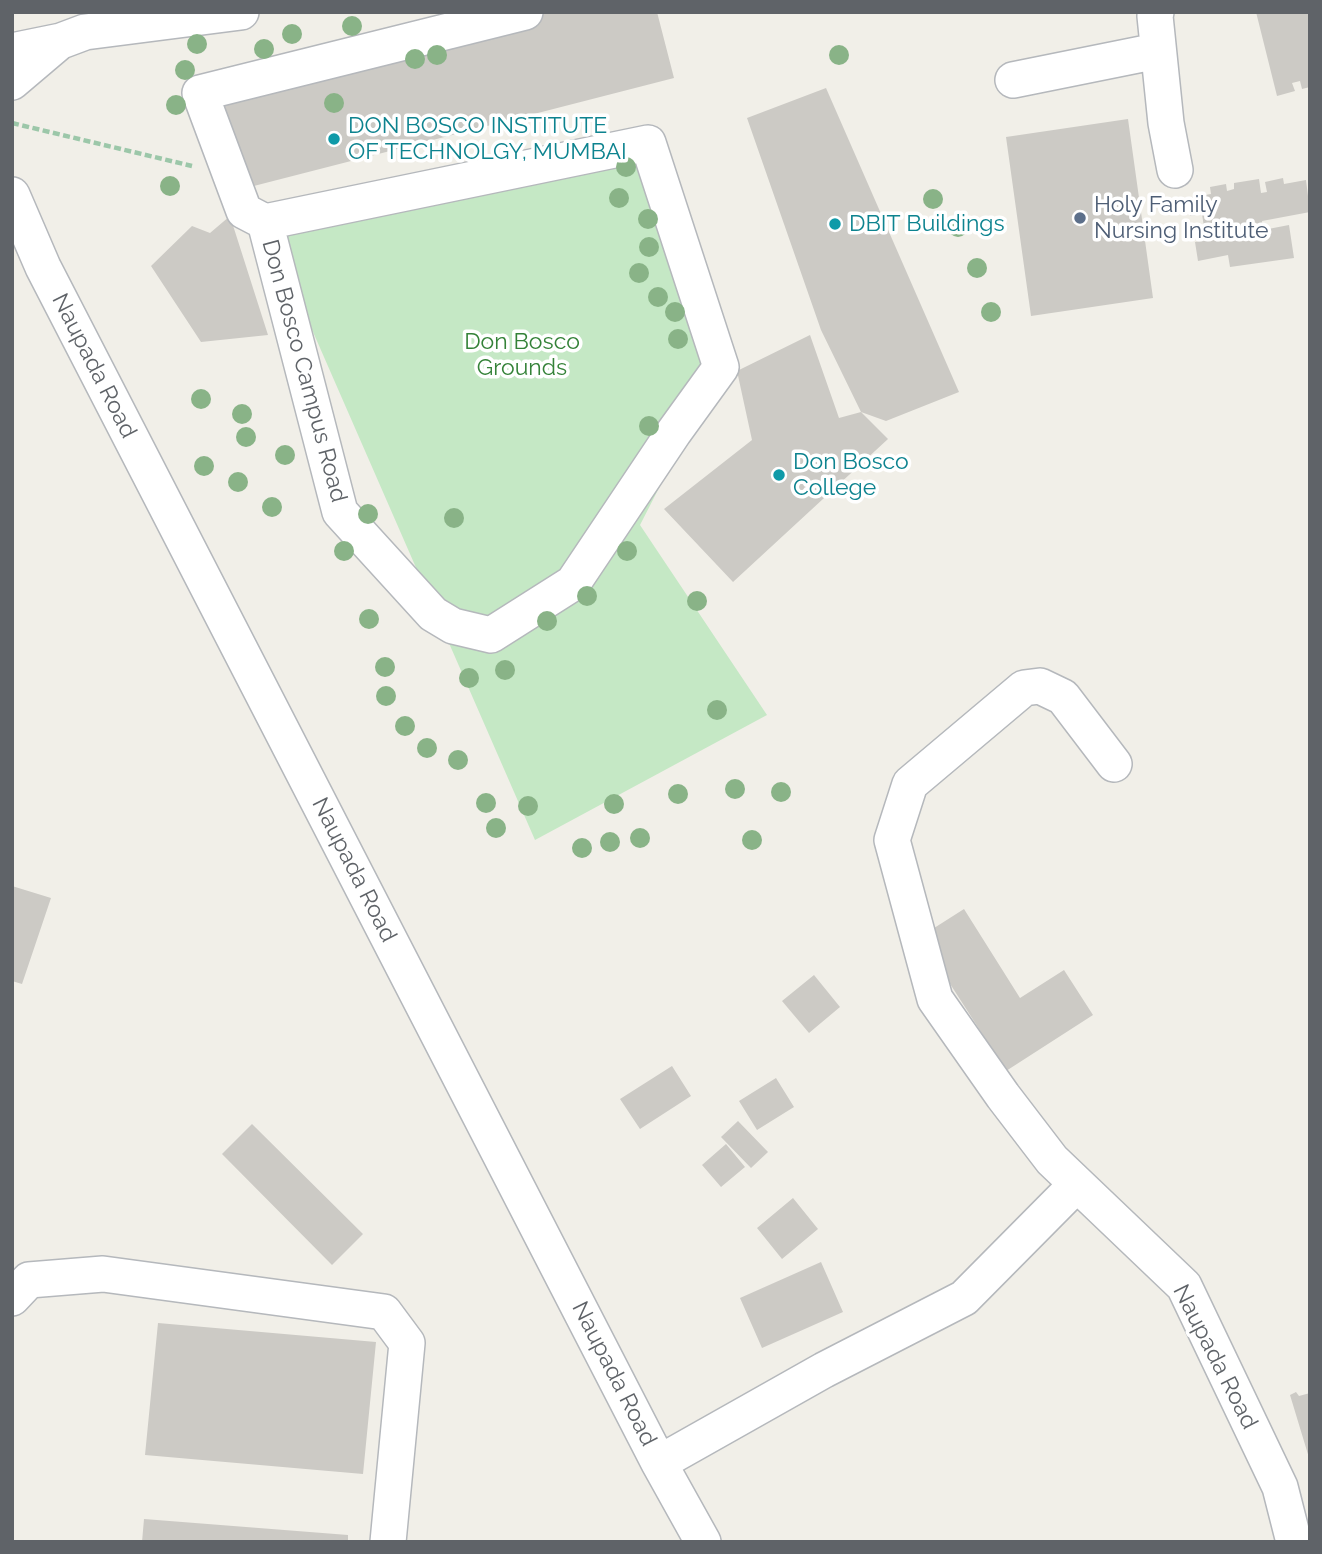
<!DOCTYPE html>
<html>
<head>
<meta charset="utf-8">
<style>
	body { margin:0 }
	#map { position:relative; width:1322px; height:1554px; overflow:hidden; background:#f1efe8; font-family:Raleway,sans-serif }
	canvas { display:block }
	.frame { position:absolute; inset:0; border:14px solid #5f6368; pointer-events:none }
</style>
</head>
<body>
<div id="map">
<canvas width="1322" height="1554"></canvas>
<div class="frame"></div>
</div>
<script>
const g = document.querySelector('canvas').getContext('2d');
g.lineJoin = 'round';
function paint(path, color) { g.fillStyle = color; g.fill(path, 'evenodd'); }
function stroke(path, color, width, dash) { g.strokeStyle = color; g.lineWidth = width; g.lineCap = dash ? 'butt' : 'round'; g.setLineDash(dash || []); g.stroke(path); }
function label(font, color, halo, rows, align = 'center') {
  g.font = font + ' Raleway,sans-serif'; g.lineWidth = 7; g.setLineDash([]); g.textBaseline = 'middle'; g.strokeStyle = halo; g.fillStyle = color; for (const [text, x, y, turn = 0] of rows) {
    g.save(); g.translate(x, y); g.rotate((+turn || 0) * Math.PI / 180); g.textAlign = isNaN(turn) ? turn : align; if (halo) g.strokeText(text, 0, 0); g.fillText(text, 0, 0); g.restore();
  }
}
paint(new Path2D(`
	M648,143L721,367L640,525L767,715L535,840L265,222Z`), '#c5e8c5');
paint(new Path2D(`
	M528,12H657L674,78L246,188L221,91Z
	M1256,12H1310V87L1302,89L1300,81L1292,83L1295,91L1277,96Z
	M826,88L959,392L886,421L861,412L821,330L747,118Z
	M1128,119L1153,298L1031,316L1006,137Z
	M1283,178L1284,184L1306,180L1310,212L1262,221L1263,230L1289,225L1294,258L1230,267L1228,255L1198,261L1195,242L1206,240L1202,214L1190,216L1187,198L1211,194L1210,187L1226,184L1227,191L1234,189V183L1259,179L1261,193L1267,192L1265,182Z
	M230,216L268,335L201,342L151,266L192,226L210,233Z
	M810,335L839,418L861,412L888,439L733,582L664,509L752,440L737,371Z
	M12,886L51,898L22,984L12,981Z
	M964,909L1020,998L1064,970L1093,1015L1006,1071L920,937Z
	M814,975L840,1007L809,1033L782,1001Z
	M672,1066L691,1096L640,1129L620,1099Z
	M776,1078L794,1107L757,1130L739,1101Z
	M738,1121L768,1152L751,1168L721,1137Z
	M252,1124L363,1234L332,1265L222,1154Z
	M726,1144L745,1167L721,1187L702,1165Z
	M793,1198L818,1229L782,1259L757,1228Z
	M821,1262L843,1312L762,1348L740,1298Z
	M158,1323L376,1342L363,1474L145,1455Z
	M1296,1392L1299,1396L1310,1393V1461L1290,1395Z
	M144,1519L348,1535V1542H142Z`), '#cccac5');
const minor = new Path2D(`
	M1156,12L1155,16L1166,123L1175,170
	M12,51L61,41L85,32L241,12
	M1013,80L1157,51
	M12,82L58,43
	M12,195L43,267L659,1463L703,1542
	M265,222L340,512L433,614L453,626L491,635L573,583L674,432L721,367L648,143L265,222L244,211L200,93L525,12
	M1114,764L1063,697L1040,686L1024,688L910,784L892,840L935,999L1003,1096L1052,1160L1184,1286L1280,1487L1294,1542
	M12,1298L29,1280L103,1274L384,1312L407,1343L388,1542
	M659,1463L824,1370L964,1298L1077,1184`);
stroke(minor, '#b5b8bc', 38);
stroke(new Path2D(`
	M12,123L192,166`), '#9cc7a9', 4.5, [7, 3.5]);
stroke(minor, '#fff', 35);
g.fillStyle = '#89b387';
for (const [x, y] of [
	[352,26],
	[292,34],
	[197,44],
	[264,49],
	[437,55],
	[839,55],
	[415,59],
	[185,70],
	[334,103],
	[176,105],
	[626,167],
	[170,186],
	[619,198],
	[933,199],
	[648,219],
	[958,227],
	[649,247],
	[977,268],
	[639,273],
	[658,297],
	[675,312],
	[991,312],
	[678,339],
	[201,399],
	[242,414],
	[649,426],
	[246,437],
	[285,455],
	[204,466],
	[238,482],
	[272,507],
	[368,514],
	[454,518],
	[344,551],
	[627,551],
	[587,596],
	[697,601],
	[369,619],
	[547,621],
	[385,667],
	[505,670],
	[469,678],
	[386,696],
	[717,710],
	[405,726],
	[427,748],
	[458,760],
	[735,789],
	[781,792],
	[678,794],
	[486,803],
	[614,804],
	[528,806],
	[496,828],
	[640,838],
	[752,840],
	[610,842],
	[582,848]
]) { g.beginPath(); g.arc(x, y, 10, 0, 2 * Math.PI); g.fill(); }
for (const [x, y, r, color] of [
	[334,139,7,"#0f9aa8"],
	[1080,218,7,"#5c6f8a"],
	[835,224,7,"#0f9aa8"],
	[779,475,7,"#0f9aa8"]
]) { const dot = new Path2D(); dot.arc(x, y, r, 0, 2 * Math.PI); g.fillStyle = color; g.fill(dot); stroke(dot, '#fff', 2.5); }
label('23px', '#0d838f', '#fff', [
	["DON BOSCO INSTITUTE",348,126],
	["OF TECHNOLGY, MUMBAI",348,152],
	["DBIT Buildings",849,224],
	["Don Bosco",793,462],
	["College",793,488]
], 'left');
label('23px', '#4e5e75', '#fff', [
	["Holy Family",1094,205],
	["Nursing Institute",1094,231]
], 'left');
label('23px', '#348238', '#fff', [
	["Don Bosco",522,342],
	["Grounds",522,368]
]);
label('23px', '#5f6368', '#fff', [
	["Naupada Road",94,366,63],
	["Don Bosco Campus Road",304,371,75],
	["Naupada Road",354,870,63],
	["Naupada Road",1215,1357,63],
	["Naupada Road",614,1374,63]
]);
</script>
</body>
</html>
